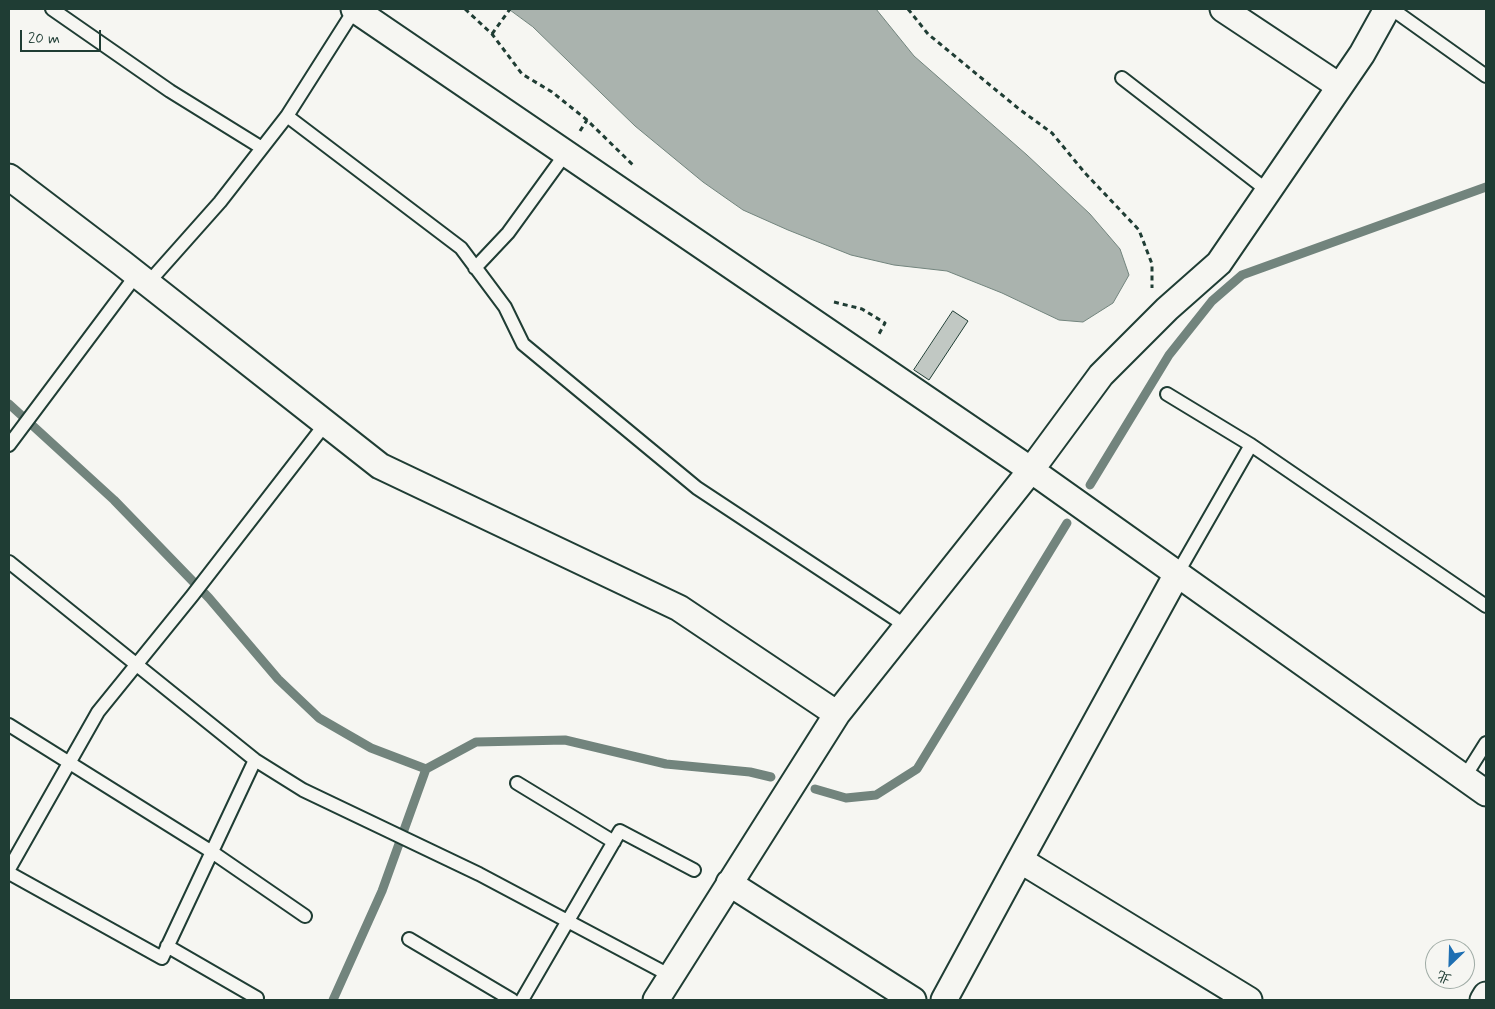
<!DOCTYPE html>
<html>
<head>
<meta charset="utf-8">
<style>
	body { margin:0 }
	#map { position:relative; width:1495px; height:1009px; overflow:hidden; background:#f6f6f2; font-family:Mynerve,"LXGW WenKai TC",sans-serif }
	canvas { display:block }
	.frame { position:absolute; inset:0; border:10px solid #1f3d34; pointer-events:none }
	.north { position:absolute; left:1425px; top:939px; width:50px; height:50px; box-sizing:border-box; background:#f6f6f2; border:1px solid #a0aca6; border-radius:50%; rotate:204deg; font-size:14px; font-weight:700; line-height:20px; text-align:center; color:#1f3d34 }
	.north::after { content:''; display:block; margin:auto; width:18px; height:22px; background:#1f6fb2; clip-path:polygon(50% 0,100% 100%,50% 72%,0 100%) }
	.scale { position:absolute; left:20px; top:30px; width:81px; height:22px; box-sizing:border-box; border:2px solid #1f3d34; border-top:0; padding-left:6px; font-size:15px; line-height:18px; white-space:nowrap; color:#1f3d34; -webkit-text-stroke:4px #f6f6f2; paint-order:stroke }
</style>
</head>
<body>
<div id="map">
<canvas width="1495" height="1009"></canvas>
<div class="frame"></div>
<div class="north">北</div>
<div class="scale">20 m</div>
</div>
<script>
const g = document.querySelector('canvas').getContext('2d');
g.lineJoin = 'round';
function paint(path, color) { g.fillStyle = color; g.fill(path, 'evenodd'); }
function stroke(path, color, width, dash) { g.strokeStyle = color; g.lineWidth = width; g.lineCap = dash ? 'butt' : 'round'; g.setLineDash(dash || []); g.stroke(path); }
const water = new Path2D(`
	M509,9H876L914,56L1027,155L1090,214L1120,249L1129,275L1113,303L1083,322L1059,320L1002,293L947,271L894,265L851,255L788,230L743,210L703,182L635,126L533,27Z`);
paint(water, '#aab3ae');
stroke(water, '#72847d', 1);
stroke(new Path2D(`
	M9,404L114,500L209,598L278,679L319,718L371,748L426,769
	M1090,485L1169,355L1212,301L1242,275L1486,187
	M815,789L846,798L876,795L917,769L1067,523
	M333,1000L382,891L426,769L476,742L565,740L666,764L750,772L771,777`), '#72847d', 9);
const building = new Path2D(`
	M953,311L968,321L929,380L914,370Z`);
paint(building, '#c1c8c3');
stroke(building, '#1f3d34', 1);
const lane = new Path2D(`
	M52,9L170,91L262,148
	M1392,9L1486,76
	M1122,78L1268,191
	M287,116L461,248L505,307L523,344L697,488L906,626
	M475,268L508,233L566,153
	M148,283L220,202L287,116L355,9
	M1167,394L1251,445L1486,606
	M9,445L137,274
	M9,562L255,760L303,790L479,874L671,976
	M1177,574L1251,445
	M9,725L212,852L305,916
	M1464,778L1486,743
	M517,783L614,842
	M9,869L98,712L192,596L326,423
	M9,873L162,958L255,760
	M409,939L512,1000
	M167,946L257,998
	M522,1000L620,831L694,870`);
const street = new Path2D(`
	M354,9L1031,470L1486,793
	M1223,9L1339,86
	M9,177L122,263L380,466L679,608L837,714
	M1177,574L1020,860L1249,1000
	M729,883L913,1000
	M656,1000L837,714L1031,470L1101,375L1167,309L1219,263L1362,54L1387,9
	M944,1000L1020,860
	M1483,1000L1486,995`);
stroke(lane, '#1f3d34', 16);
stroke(street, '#1f3d34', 29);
stroke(new Path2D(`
	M465,9L492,34L522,74L552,92L587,120L633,165
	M908,9L928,34L1019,109L1052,133L1085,173L1139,230L1152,264V288
	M492,34L510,9
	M580,131L587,120
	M834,302L862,309L885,323L879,334`), '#1f3d34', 3, [5, 4]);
stroke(lane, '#f6f6f2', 12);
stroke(street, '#f6f6f2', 25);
</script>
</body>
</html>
